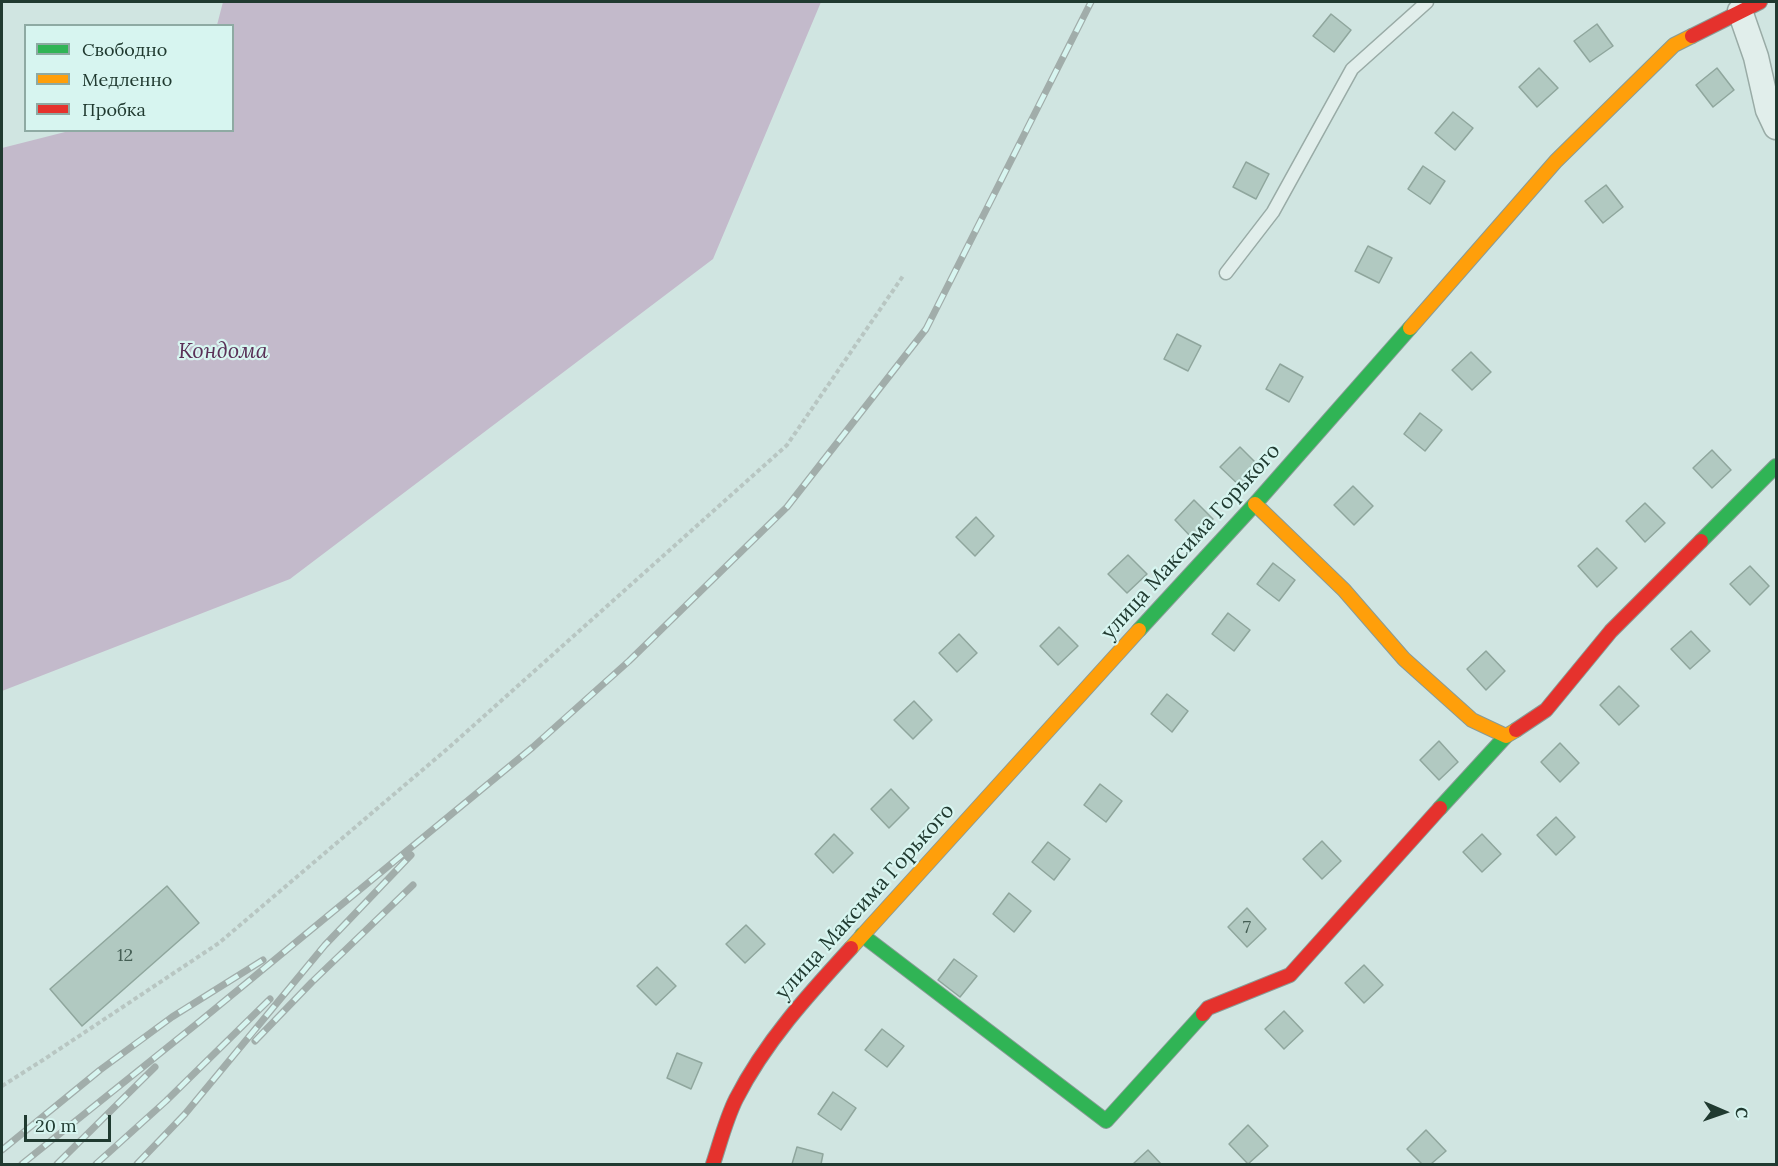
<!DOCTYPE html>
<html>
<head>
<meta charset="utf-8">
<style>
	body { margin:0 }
	#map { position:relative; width:1778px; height:1166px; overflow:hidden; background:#d0e5e1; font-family:Lora,serif }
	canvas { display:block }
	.frame { position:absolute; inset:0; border:3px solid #203a30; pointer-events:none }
	.legend { position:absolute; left:24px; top:24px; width:210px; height:108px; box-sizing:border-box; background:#d7f5f0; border:2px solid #8eaaa3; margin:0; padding:8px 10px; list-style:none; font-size:18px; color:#203a30 }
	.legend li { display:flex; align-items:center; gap:12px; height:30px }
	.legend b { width:30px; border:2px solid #8eaaa3 }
	.north { position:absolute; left:1694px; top:1082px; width:60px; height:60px; -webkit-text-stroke:4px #d7f5f0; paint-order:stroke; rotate:92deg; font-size:16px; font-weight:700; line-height:24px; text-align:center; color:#203a30 }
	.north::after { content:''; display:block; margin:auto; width:21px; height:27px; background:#203a30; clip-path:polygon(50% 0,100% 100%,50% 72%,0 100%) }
	.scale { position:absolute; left:24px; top:1115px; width:87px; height:27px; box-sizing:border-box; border:3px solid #203a30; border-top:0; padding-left:8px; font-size:18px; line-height:21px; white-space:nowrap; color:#203a30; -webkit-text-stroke:4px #d7f5f0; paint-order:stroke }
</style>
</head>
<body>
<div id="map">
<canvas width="1778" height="1166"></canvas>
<div class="frame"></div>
<ul class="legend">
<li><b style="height:8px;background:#30b455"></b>Свободно</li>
<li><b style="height:8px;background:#ff9f0a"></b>Медленно</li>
<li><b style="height:8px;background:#e5322d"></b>Пробка</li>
</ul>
<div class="north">С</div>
<div class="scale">20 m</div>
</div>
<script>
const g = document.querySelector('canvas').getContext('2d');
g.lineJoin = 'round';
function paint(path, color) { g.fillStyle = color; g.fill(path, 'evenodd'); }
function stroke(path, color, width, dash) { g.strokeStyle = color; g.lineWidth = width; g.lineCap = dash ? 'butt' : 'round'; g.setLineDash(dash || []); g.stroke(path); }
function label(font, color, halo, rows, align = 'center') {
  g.font = font + ' Lora,serif'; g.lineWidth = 4.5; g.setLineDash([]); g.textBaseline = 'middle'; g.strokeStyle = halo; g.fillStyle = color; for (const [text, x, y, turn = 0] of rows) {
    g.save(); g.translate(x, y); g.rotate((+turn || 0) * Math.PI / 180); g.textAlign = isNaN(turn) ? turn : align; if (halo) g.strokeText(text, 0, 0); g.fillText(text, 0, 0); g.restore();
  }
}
paint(new Path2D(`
	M223,2H821L713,259L290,579L2,691V148L69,131L232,130V26L217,25Z`), '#c3bacb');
const building = new Path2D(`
	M1331,14L1351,30L1334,52L1313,36Z
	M1597,24L1613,46L1590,62L1574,41Z
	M1539,68L1558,88L1537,107L1519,87Z
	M1717,68L1734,90L1713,107L1696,85Z
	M1453,112L1473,128L1455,150L1435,133Z
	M1246,162L1269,174L1256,199L1233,187Z
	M1423,166L1445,181L1430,204L1408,189Z
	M1606,185L1623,207L1603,223L1585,201Z
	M1368,246L1392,258L1379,283L1355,271Z
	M1177,334L1201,346L1188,371L1164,359Z
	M1471,352L1491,372L1472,390L1452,370Z
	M1280,364L1303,377L1289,402L1266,389Z
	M1420,413L1442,430L1425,451L1404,434Z
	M1240,447L1259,466L1240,486L1220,467Z
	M1712,450L1731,470L1712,488L1693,468Z
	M1353,486L1373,506L1354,525L1334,505Z
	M1194,500L1213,519L1193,539L1175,520Z
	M1645,503L1665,523L1645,542L1626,521Z
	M976,517L994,536L975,556L956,537Z
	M1597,548L1617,568L1597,587L1578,566Z
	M1128,555L1147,574L1127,593L1108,574Z
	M1273,563L1295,580L1279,601L1257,584Z
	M1750,566L1769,586L1750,605L1730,584Z
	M1228,613L1250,630L1234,651L1212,634Z
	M1059,627L1078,646L1058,665L1040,646Z
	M1691,631L1710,651L1690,669L1671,649Z
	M959,634L977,653L957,672L939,653Z
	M1486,651L1505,671L1486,690L1467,669Z
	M1619,686L1639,706L1619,725L1600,705Z
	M1167,694L1188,711L1172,732L1151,714Z
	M914,701L932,720L913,739L894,720Z
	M1439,741L1458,762L1439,780L1420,760Z
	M1560,743L1579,763L1560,782L1541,762Z
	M1100,784L1122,801L1106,822L1084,805Z
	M891,789L909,808L889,828L871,809Z
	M1556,817L1575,837L1556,855L1537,835Z
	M834,834L853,853L833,873L815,854Z
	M1482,834L1501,854L1482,872L1463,852Z
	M1322,841L1341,861L1322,879L1303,859Z
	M1048,842L1070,859L1054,880L1032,862Z
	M167,886L199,923L82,1026L50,989Z
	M1009,893L1031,911L1014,932L993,914Z
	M1247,908L1266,929L1247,947L1228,927Z
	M746,925L765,944L745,963L726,944Z
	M954,959L977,976L960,997L938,980Z
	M1364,965L1383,985L1364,1003L1345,983Z
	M657,967L676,986L656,1005L637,986Z
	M1284,1011L1303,1031L1284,1049L1265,1029Z
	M882,1029L904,1046L887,1067L865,1050Z
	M677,1053L702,1063L691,1089L667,1078Z
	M833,1092L856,1108L841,1130L818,1114Z
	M1248,1125L1268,1146L1248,1164L1229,1144Z
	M1426,1130L1446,1151L1431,1164H1422L1407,1149Z
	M797,1147L823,1154L821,1164H792Z
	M1148,1150L1161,1164H1133Z`);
paint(building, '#b1c9c1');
stroke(building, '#8fa69d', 1.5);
const lane = new Path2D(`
	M1226,273L1273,212L1352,69L1427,2`);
const street = new Path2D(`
	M1740,11L1756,57L1768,110L1776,127`);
const fast = new Path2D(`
	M1701,541L1776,466
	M1139,630L1255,504L1410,328
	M1440,808L1506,736
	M862,935L1106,1121L1203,1014`);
const slow = new Path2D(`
	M1410,328L1556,161L1674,45L1692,36
	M1255,504L1344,590L1404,659L1472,720L1506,736L1516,730
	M851,948L1139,630`);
const jam = new Path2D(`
	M1692,36L1760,2
	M1516,730L1546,710L1611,631L1701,541
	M1203,1014L1208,1008L1290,975L1440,808
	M713,1164C720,1143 726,1119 736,1099C765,1042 808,995 851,948`);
stroke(lane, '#99aba6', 15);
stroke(street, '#99aba6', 27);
stroke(fast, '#889b96', 16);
stroke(slow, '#889b96', 16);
stroke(jam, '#889b96', 16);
stroke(new Path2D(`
	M2,1086L43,1060L219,943L446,750L787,445L903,276`), '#b8c6c2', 4, [4.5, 3]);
stroke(lane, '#e1eeeb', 12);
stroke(street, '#e1eeeb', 24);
stroke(fast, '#30b455', 14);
stroke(slow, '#ff9f0a', 14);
stroke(jam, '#e5322d', 14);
const rail = new Path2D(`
	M255,1041L312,982L413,885
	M2,1150L100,1070L172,1017L263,960
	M22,1164L199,1022L533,747L629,661L787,507L926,329L1091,2
	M57,1164L155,1067
	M96,1164L166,1101L270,999
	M137,1164L185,1114L325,945L411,855`);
stroke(rail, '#a1adaa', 7);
stroke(rail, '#d7f5f0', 4.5, [14]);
label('18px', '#445e54', null, [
	["7",1247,928],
	["12",125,956]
]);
label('21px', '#203a30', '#d7f5f0', [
	["улица Максима Горького",1191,542,-48],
	["улица Максима Горького",865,902,-48]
]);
label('italic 22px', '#5a3057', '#d7f5f0', [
	["Кондома",223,352]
]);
</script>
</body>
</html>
